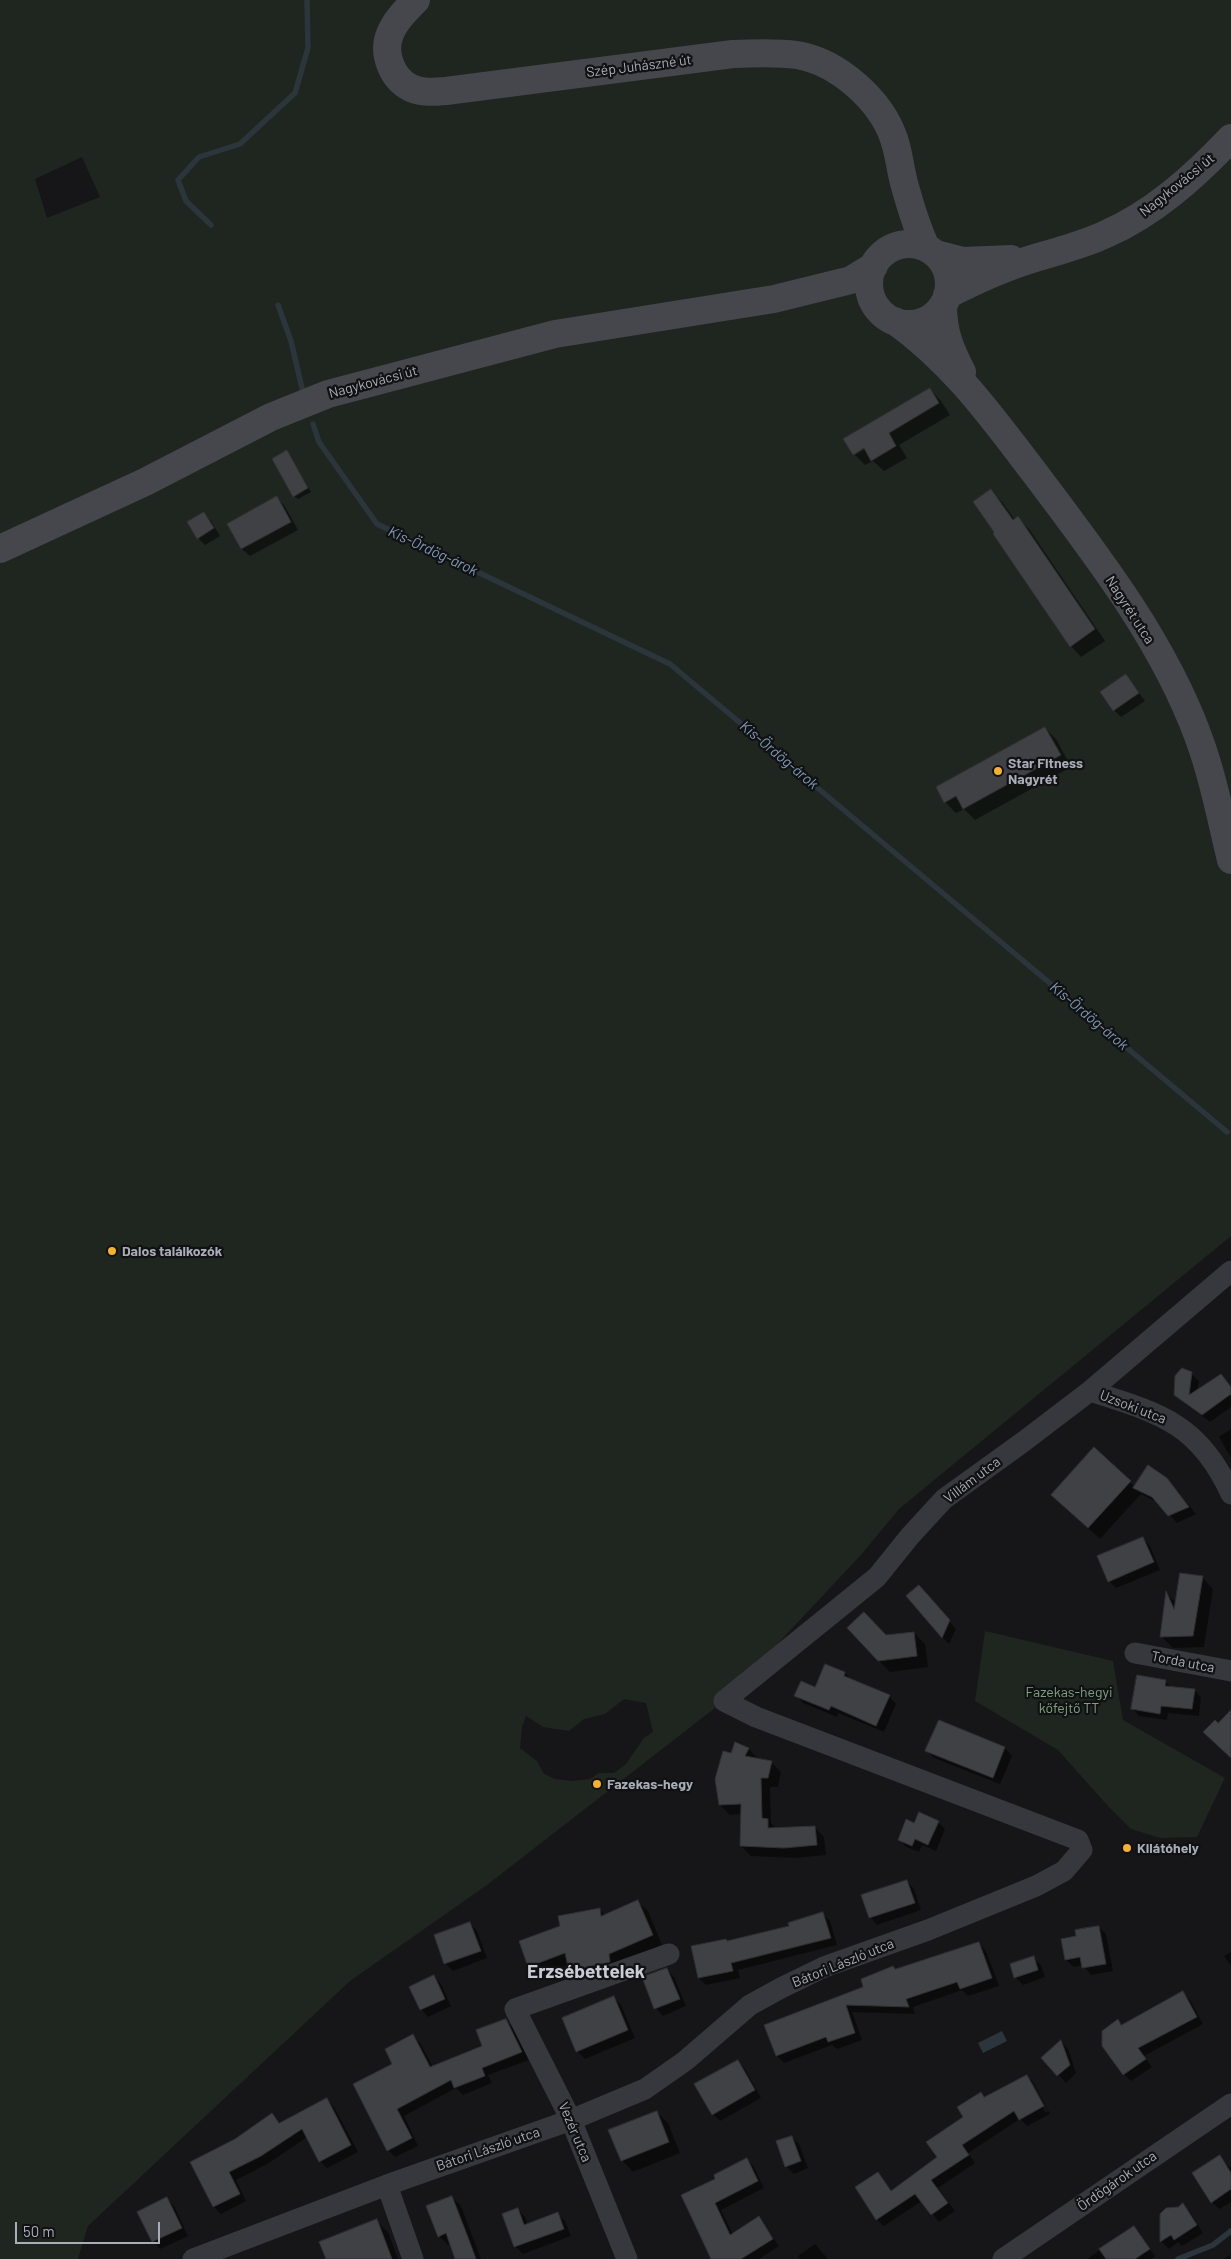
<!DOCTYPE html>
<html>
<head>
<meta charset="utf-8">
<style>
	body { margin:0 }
	#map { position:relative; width:1231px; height:2259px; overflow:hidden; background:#161618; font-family:Barlow,sans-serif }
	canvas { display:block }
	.scale { position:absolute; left:15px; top:2222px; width:145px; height:22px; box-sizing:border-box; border:2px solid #a8adb8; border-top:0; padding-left:6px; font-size:15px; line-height:18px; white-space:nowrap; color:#a8adb8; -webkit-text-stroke:4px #111113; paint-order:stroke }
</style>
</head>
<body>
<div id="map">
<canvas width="1231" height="2259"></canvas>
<div class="scale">50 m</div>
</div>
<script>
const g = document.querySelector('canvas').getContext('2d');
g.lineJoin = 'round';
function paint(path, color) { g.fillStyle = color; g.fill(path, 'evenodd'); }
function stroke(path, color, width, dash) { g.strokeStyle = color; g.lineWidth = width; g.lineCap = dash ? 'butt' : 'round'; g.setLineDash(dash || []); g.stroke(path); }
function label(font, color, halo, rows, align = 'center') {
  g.font = font + ' Barlow,sans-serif'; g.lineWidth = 4.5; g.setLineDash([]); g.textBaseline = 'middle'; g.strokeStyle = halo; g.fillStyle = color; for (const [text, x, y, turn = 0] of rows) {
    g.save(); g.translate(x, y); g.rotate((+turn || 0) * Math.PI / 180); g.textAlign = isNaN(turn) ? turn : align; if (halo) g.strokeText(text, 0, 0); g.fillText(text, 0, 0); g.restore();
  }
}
paint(new Path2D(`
	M0,0H1231V1236L899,1509L860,1556L724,1701L487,1885L350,1981L88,2226L78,2259H0ZM82,157L100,197L47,218L35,179ZM624,1699L646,1703L653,1732L644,1738L626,1764L614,1773H599L590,1779L572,1781L555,1779L544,1774L537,1761L520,1748L522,1727L526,1716L543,1727L569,1731L584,1719L605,1714Z
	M985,1631L1113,1661L1123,1720L1225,1778L1197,1837L1160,1838L1131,1829L1107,1805L1058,1750L975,1701Z`), '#1e261f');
paint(new Path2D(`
	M1002,2031L1007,2041L983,2053L978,2043Z`), '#2c353c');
paint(new Path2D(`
	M930,389L941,401L950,415L899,445L907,458L884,471L873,461L865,465L854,454L845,440ZM869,444L870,446L855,455V452Z
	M286,452L311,492L298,499L294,496Z
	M991,491L1002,502L1015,520L1018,518L1029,529L1105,641L1081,657L1071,646Z
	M277,498L284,505L298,530L250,556L242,549L229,524Z
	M204,514L211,521L220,536L205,545L198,538Z
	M1126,676L1145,701L1121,717L1114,710Z
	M1045,728L1056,739L1071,767L975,820L964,809L956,813L945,802Z
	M1191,1374L1199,1381L1197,1391L1221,1375L1231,1387V1407L1210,1422L1183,1402L1175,1395Z
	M1231,1429V1458L1219,1437Z
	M1094,1449L1135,1487L1167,1479L1196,1514L1177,1523L1159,1503L1141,1494L1100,1539L1064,1506Z
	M1143,1538L1150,1546L1160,1570L1116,1588L1109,1581Z
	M1202,1577L1213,1589L1204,1647L1173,1648L1162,1637L1167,1594L1176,1603Z
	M926,1594L956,1629L949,1644L942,1637Z
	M914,1633L925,1644L928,1667L890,1672L878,1660L886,1636Z
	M845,1673L851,1680L889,1696L896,1704L884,1732L838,1713L837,1717L803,1703L796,1695L816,1688Z
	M1165,1681L1172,1688L1194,1690L1201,1697L1199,1716L1168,1713L1167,1720L1139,1716L1132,1708Z
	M735,1743L749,1749L758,1759L771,1762L781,1772L778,1787H770L771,1823L777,1829L814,1827L824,1837L826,1855L795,1858L751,1856L741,1846L742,1814L730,1815L720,1805Z
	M1005,1748L1012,1756L1000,1784L934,1758L927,1751Z
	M938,1822L945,1829L936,1851L922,1845L919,1852L906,1847L899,1839L915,1824Z
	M907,1881L914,1889L921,1910L877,1925L870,1917Z
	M638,1902L648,1911L662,1945L579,1980L570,1970L569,1965L539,1976L529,1966L561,1927L600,1910L605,1915Z
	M823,1914L830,1921L837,1945L738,1970L740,1978L706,1985L699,1978L728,1942L790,1926Z
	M470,1923L477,1931L487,1958L453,1971L445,1963Z
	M1099,1927L1106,1934L1113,1971L1091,1975L1083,1965L1074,1967L1066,1960L1078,1937Z
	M979,1943L986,1951L999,1986L968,1996L962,1990L913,2007L915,2014L852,2012L862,2040L837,2049L832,2045L784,2063L777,2056L766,2025L865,1988L896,1970Z
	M1231,1952V1966L1224,1956Z
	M1033,1958L1041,1965L1045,1977L1023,1985L1015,1977Z
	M667,1969L674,1977L686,2006L663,2016L656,2008L643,1978Z
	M434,1977L441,1984L451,2006L428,2017L421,2009Z
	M1183,1993L1190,2000L1203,2024L1144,2056L1152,2067L1131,2081L1124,2074L1118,2021L1122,2026Z
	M614,1997L621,2005L635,2038L585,2059L578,2052L564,2018Z
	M506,2021L513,2028L529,2060L488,2075L492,2083L463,2095L456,2088L404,2116L418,2146L395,2157L388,2150L394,2065L413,2036L420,2043L433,2067L484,2046Z
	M1061,2041L1068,2049L1076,2073L1066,2083L1043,2058Z
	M738,2061L745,2069L761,2098L720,2121L713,2114Z
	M1027,2076L1034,2083L1050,2114L1027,2126L1020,2119L968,2153L975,2163L938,2188L955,2211L939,2222L922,2201L884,2226L876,2219L878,2174L892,2192L939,2157L981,2093L985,2098ZM1030,2083H1033L1048,2111L1046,2113Z
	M327,2099L334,2107L358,2152L327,2168L320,2161L307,2137L269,2163L236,2180L246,2201L221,2214L214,2207L235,2140L272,2114L280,2123Z
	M657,2112L668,2123L680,2153L633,2172L622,2160Z
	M792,2137L799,2144L808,2168L794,2174L786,2166Z
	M1220,2157L1229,2167L1231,2166V2202L1219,2209L1212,2202Z
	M747,2160L754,2167L764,2188L721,2210L733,2235L758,2218L779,2246L759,2259H710L712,2258L683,2196L717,2180Z
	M452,2197L461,2206L481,2259H457L451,2244L448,2245L439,2236Z
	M167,2199L174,2206L188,2236L160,2249L153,2241Z
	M1183,2205L1190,2212L1203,2233L1182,2246L1178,2242L1169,2249L1162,2242L1161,2215Z
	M518,2209L525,2217L528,2225L558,2214L565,2221L571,2236L523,2254L515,2246Z
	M376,2221L388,2232L398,2259H327Z
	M1133,2227L1155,2256L1151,2259H1087Z
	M815,2244L828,2259H800L798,2256Z
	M1230,2255L1231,2259H1223Z`), '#0007');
stroke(new Path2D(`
	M211,225L186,201L178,180L199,157L240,144L295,93L308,48L307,0
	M278,305L291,341L302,388
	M313,424L319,442L377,524L670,664L1227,1132
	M1178,2259L1213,2245L1231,2231`), '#2c353c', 5.5);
const building = new Path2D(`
	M930,388L939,403L889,433L896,446L871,461L864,448L853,455L843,439Z
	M287,450L308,488L293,497L272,459Z
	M991,489L1013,520L1018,516L1095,629L1070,647L993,534L994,532L973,502Z
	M277,496L291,522L241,549L227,524Z
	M204,512L214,528L197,539L187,522Z
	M1126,674L1139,693L1113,711L1100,692Z
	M1045,727L1061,755L963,809L956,796L944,803L936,787Z
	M1182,1368L1192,1372L1189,1395L1221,1374L1231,1387V1394L1202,1415L1174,1395L1175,1376Z
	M1094,1447L1131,1481L1088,1528L1051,1495Z
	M1148,1465L1167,1478L1189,1507L1168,1516L1152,1497L1133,1488Z
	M1143,1537L1154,1562L1108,1582L1097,1556Z
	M1180,1573L1203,1576L1193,1636L1160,1637L1166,1591L1174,1609Z
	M919,1585L950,1620L942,1638L906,1596Z
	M864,1612L886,1635L914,1632L917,1656L878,1661L847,1628Z
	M825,1664L845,1672L844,1676L890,1695L876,1726L831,1706L829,1710L794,1696L801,1681L815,1687Z
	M1137,1675L1166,1680L1165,1686L1195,1689L1192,1709L1161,1706L1160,1714L1131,1709Z
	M1231,1710V1758L1203,1732L1215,1720L1218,1723Z
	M939,1720L1005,1747L993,1778L925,1751Z
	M735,1742L749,1748L745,1756L772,1761L768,1778H761L762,1818L768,1819V1828L815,1826L817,1845L784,1848L740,1846L741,1804L719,1805L715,1779L723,1751L731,1753Z
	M919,1812L939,1821L928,1845L915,1839L912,1846L898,1840L906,1819L914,1823Z
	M907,1880L915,1903L869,1918L861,1895Z
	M638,1900L653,1935L609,1954L610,1962L569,1971L565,1953L528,1967L519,1941L560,1926L558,1916L600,1908L601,1916Z
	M823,1912L831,1938L731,1963L733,1971L698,1978L691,1946L726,1939L727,1941L789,1926L788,1923Z
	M470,1922L481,1951L444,1964L434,1935Z
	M1099,1926L1106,1964L1082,1968L1080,1957L1065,1960L1061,1939L1076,1936L1075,1930Z
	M979,1942L992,1978L960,1989L957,1982L906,1999L909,2007L846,2005L855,2033L828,2042L826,2037L776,2056L764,2025L863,1987L861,1979L893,1966L895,1969Z
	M1034,1956L1038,1970L1014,1978L1010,1964Z
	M667,1968L680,1999L654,2009L642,1977Z
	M434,1975L445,1999L420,2010L409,1987Z
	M1183,1991L1197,2017L1138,2048L1146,2059L1123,2075L1102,2046V2031L1118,2019L1121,2025Z
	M614,1996L628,2030L576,2052L562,2018Z
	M506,2019L522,2052L482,2068L485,2076L454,2088L451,2080L397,2109L412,2138L387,2151L353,2084L392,2064L385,2049L413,2034L430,2067L482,2046L476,2030Z
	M1061,2040L1070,2065L1057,2076L1041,2058Z
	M738,2060L755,2090L712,2115L694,2084Z
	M1027,2075L1044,2106L1019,2120L1014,2111L962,2145L969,2155L931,2180L948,2203L931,2215L915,2194L876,2220L855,2187L878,2172L891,2191L937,2157L926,2142L963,2117L957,2107L981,2092L984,2097Z
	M327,2098L351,2145L319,2162L302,2129L261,2156L229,2172L240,2194L213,2207L190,2162L235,2139L272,2113L279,2123Z
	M657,2111L669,2142L621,2161L608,2130Z
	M792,2136L801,2161L785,2167L776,2141Z
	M1220,2155L1231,2173V2189L1211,2203L1192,2173Z
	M747,2158L758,2181L715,2203L730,2235L759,2216L773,2239L741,2259H711L681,2195L715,2179L714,2175Z
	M452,2196L469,2240L476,2259H455L446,2233L438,2237L426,2206Z
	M167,2197L182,2228L152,2242L137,2212Z
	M1183,2203L1197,2225L1174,2240L1171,2235L1160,2242V2214L1166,2208L1178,2207Z
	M518,2208L524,2225L558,2212L564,2229L514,2247L502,2214Z
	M377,2219L392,2259H326L319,2242Z
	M1134,2226L1150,2249L1135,2259H1106L1099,2249Z`);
paint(building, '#404145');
stroke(building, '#303034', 1);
stroke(new Path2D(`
	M1090,1391C1159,1413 1199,1423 1231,1494
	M1135,1653L1231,1671
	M387,2185L413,2259
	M193,2259L387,2185L571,2120L645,2089L685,2061L750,2005L781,1988L824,1967L928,1930L1036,1886L1064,1871L1082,1850L1078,1840L756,1717L724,1701L877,1577L910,1536L944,1499L1023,1442L1090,1391L1231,1271
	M627,2259L571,2120L515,2009L669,1954
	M1003,2259L1231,2104`), '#37383d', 21);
stroke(new Path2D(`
	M416,0C406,10 395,21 390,34C382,53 392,79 411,88C422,93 434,92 446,91L733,54C754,53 776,52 797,55C838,62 881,100 894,139C899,153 900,168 904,183C910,205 916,226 926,247
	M869 284a40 40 0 1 1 80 0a40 40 0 1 1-80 0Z
	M936,254L963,261L1011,259
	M947,295C976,280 1005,267 1035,258C1059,251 1082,245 1104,235C1153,214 1194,177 1231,138
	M943,305C943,332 950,349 962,372
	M895,321C954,363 994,420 1037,476C1098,557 1163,641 1198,736C1213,776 1221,819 1231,860
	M0,549L145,482L271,417L328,394L555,334L774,299L851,280L874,266`), '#45474d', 28);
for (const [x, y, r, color] of [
	[998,771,5,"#f2b134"],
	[112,1251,5,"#f2b134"],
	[597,1784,5,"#f2b134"],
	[1127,1848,5,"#f2b134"]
]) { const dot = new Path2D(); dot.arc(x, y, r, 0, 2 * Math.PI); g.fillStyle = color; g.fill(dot); stroke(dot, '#111113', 2); }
label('14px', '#a8adb8', '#111113', [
	["Szép Juhászné út",639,66,-7],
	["Nagykovácsi út",1177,185,-39],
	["Nagykovácsi út",373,382,-15],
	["Nagyrét utca",1130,610,57],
	["Uzsoki utca",1133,1407,21],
	["Villám utca",972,1480,-37],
	["Torda utca",1183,1662,11],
	["Bátori László utca",843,1963,-22],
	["Vezér utca",575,2132,67],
	["Bátori László utca",488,2149,-19],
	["Ördögárok utca",1117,2181,-35]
]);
label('bold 14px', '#a8adb8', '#111113', [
	["Star Fitness",1008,763],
	["Nagyrét",1008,779],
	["Dalos találkozók",122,1251],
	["Fazekas-hegy",607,1784],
	["Kilátóhely",1137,1848]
], 'left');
label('14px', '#7fa381', '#111113', [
	["Fazekas-hegyi",1069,1692],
	["kőfejtő TT",1069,1708]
]);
label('italic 15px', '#7f9bb3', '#111113', [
	["Kis-Ördög-árok",433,551,25],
	["Kis-Ördög-árok",779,755,40],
	["Kis-Ördög-árok",1089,1016,40]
]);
label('bold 19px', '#c9ccd4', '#111113', [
	["Erzsébettelek",586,1972]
]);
</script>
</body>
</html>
